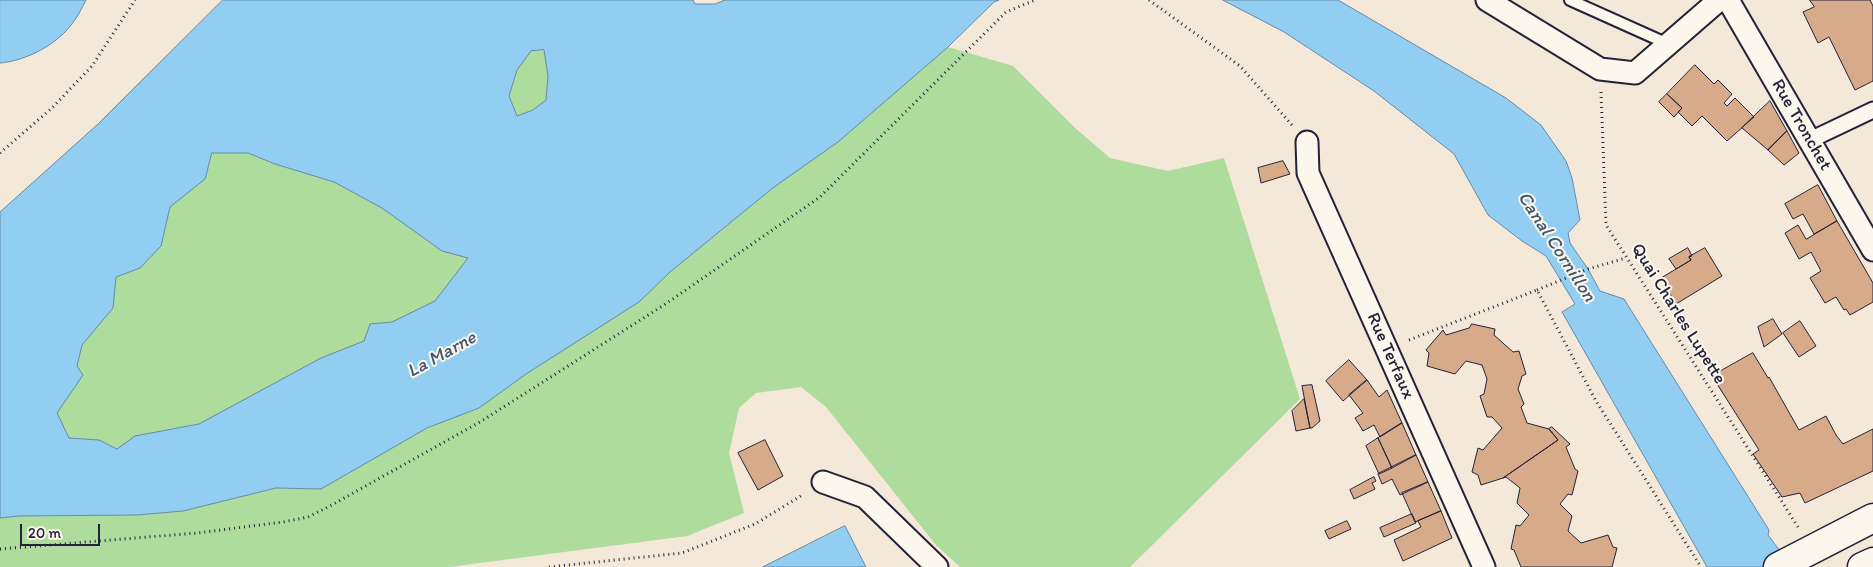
<!DOCTYPE html>
<html>
<head>
<meta charset="utf-8">
<style>
	body { margin:0 }
	#map { position:relative; width:1873px; height:567px; overflow:hidden; background:#f4e8d8; font-family:Itim,sans-serif }
	canvas { display:block }
	.scale { position:absolute; left:20px; top:524px; width:80px; height:22px; box-sizing:border-box; border:2px solid #22223b; border-top:0; padding-left:6px; font-size:15px; line-height:18px; white-space:nowrap; color:#22223b; -webkit-text-stroke:4px #fbf7ec; paint-order:stroke }
</style>
</head>
<body>
<div id="map">
<canvas width="1873" height="567"></canvas>
<div class="scale">20 m</div>
</div>
<script>
const g = document.querySelector('canvas').getContext('2d');
g.lineJoin = 'round';
function paint(path, color) { g.fillStyle = color; g.fill(path, 'evenodd'); }
function stroke(path, color, width, dash) { g.strokeStyle = color; g.lineWidth = width; g.lineCap = dash ? 'butt' : 'round'; g.setLineDash(dash || []); g.stroke(path); }
function label(font, color, halo, rows, align = 'center') {
  g.font = font + ' Itim,sans-serif'; g.lineWidth = 4; g.setLineDash([]); g.textBaseline = 'middle'; g.strokeStyle = halo; g.fillStyle = color; for (const [text, x, y, turn = 0] of rows) {
    g.save(); g.translate(x, y); g.rotate((+turn || 0) * Math.PI / 180); g.textAlign = isNaN(turn) ? turn : align; if (halo) g.strokeText(text, 0, 0); g.fillText(text, 0, 0); g.restore();
  }
}
paint(new Path2D(`
	M948,47L1013,66L1074,127L1110,158L1168,171L1224,158L1300,399L1130,567H960L936,545L826,407L801,387L756,393L739,408L729,453L744,513L687,536L449,567H0V518L19,516L137,515L183,511L276,488L321,489L427,428L479,408L526,374L639,302L670,272L774,187L838,142Z
	M544,50L548,76L546,101L533,110L517,116L509,97L517,70L531,51Z
	M212,152L248,153L275,164L334,182L382,208L442,251L469,258L435,301L392,322L370,324L365,341L321,358L199,424L136,436L117,449L99,440L69,438L57,413L82,375L77,366L82,345L113,308L115,277L140,268L161,246L170,207L205,179Z`), '#addc9c');
const water = new Path2D(`
	M0,0H86C82,7 79,15 74,21C59,44 26,61 0,63Z
	M223,0H693L695,4H715L725,0H999L994,2L948,47L838,142L774,187L670,272L639,302L526,374L479,408L427,428L321,489L276,488L183,511L137,515L19,516L0,518V212L98,124ZM544,50L548,76L546,100L533,110L517,116L509,96L517,70L531,51ZM212,153H248L275,164L334,182L382,208L442,251L468,258L435,301L392,322L370,324L364,341L321,358L199,424L135,436L117,449L99,440L69,438L57,413L83,375L77,366L82,345L113,308L116,277L140,268L161,246L170,207L205,179Z
	M1223,0H1338L1506,98L1541,125L1566,161L1572,178L1580,220L1568,233L1570,243L1588,269L1600,291L1624,299L1769,530L1768,535L1792,567H1707L1562,312L1575,304L1546,256L1522,241L1488,215L1454,154L1374,91L1284,32Z
	M845,526L866,567H763Z`);
paint(water, '#91cef1');
stroke(water, '#6589a8', 1);
const building = new Path2D(`
	M1810,0H1870L1873,6V81L1855,90L1829,37L1818,43L1803,12L1814,7Z
	M1695,65L1714,84L1718,80L1732,94L1724,103L1727,106L1735,98L1754,117L1727,141L1702,116L1692,126L1678,112L1682,108L1667,94Z
	M1667,94L1682,108L1674,117L1659,102Z
	M1770,101L1787,131L1768,150L1742,128Z
	M1787,131L1799,153L1784,165L1768,150Z
	M1283,161L1290,174L1261,183L1258,168Z
	M1818,185L1837,221L1814,234L1803,214L1793,219L1785,204Z
	M1837,221L1873,283V302L1850,315L1846,309L1844,310L1836,297L1825,303L1810,278L1821,271L1811,252L1799,259L1785,233L1798,225L1806,239Z
	M1688,248L1692,256L1689,257L1691,260L1676,269L1669,259Z
	M1705,248L1722,276L1676,304L1661,278L1691,260L1689,257Z
	M1773,319L1782,334L1764,347L1758,327Z
	M1800,321L1816,346L1799,357L1783,333Z
	M1472,324L1495,329L1494,335L1513,352L1519,351L1526,374L1522,376L1518,389L1524,404L1521,407L1527,423L1549,429L1558,440L1503,478L1481,485L1478,475L1472,472L1478,448L1483,450L1502,428L1492,417H1487L1480,396L1484,394L1487,379L1482,365L1466,361L1455,374L1427,366L1429,353L1426,350L1443,330L1446,335L1469,328Z
	M1753,353L1768,378L1769,377L1799,430L1826,416L1836,435L1843,444L1873,429V471L1805,503L1800,493L1782,497L1753,454L1759,450L1712,376Z
	M1349,360L1367,380L1343,401L1326,381Z
	M1367,380L1379,397L1387,390L1402,423L1380,437L1374,425L1363,431L1355,418L1363,413L1349,395Z
	M1312,385L1320,421L1312,428H1310L1302,386Z
	M1304,399L1310,428L1296,431L1292,411Z
	M1402,423L1416,455L1392,468L1378,438Z
	M1552,427L1570,444L1566,447L1575,469L1578,471L1572,495L1568,494L1560,504L1572,516L1568,531L1581,543L1608,535L1613,547L1617,548L1612,567H1521L1514,550L1511,549L1516,525L1520,526L1529,515L1517,503L1520,488L1506,477L1503,478L1558,440L1549,429Z
	M1378,438L1392,468L1379,474L1366,446Z
	M765,440L783,476L758,490L738,453Z
	M1416,455L1428,482L1400,495L1392,479L1382,484L1378,474Z
	M1374,477L1376,481L1372,483L1375,489L1354,499L1350,490Z
	M1428,482L1441,511L1415,522L1402,493Z
	M1441,511L1452,538L1403,561L1394,540L1421,527L1418,521Z
	M1412,514L1416,523L1384,537L1380,528Z
	M1347,521L1351,529L1329,539L1325,531Z`);
paint(building, '#d7aa89');
stroke(building, '#22223b', 1);
const service = new Path2D(`
	M1570,0L1668,44`);
const pedestrian = new Path2D(`
	M1810,140L1873,110`);
const minor = new Path2D(`
	M1487,0L1600,69L1635,73L1719,0
	M1728,0L1873,250
	M1307,142L1308,173L1484,567
	M823,482L865,497L937,567`);
const secondary = new Path2D(`
	M1778,567L1873,518
	M1862,567L1873,562`);
stroke(service, '#22223b', 14);
stroke(pedestrian, '#22223b', 19);
stroke(minor, '#22223b', 25);
stroke(secondary, '#22223b', 31);
stroke(new Path2D(`
	M1149,0L1240,66L1292,125
	M1601,92L1606,225L1798,527
	M0,153L52,108L92,66L135,0
	M1537,290L1588,269L1626,258
	M1409,340L1537,290L1596,401L1701,567
	M0,549L197,533L283,522L308,517L330,506L480,422L664,305L820,197L1006,12L1035,0
	M549,567L682,553L755,524L804,494`), '#22223b', 3, [1, 4]);
stroke(service, '#fbf7ec', 10);
stroke(pedestrian, '#fbf7ec', 15);
stroke(minor, '#fbf7ec', 21);
stroke(secondary, '#fbf7ec', 28);
label('18px', '#22223b', '#fbf7ec', [
	["Rue Tronchet",1801,125,60],
	["Quai Charles Lupette",1678,314,58],
	["Rue Terfaux",1390,356,66]
]);
label('italic 19px', '#435672', '#fbf7ec', [
	["Canal Cornillon",1556,247,57],
	["La Marne",442,355,-29]
]);
</script>
</body>
</html>
